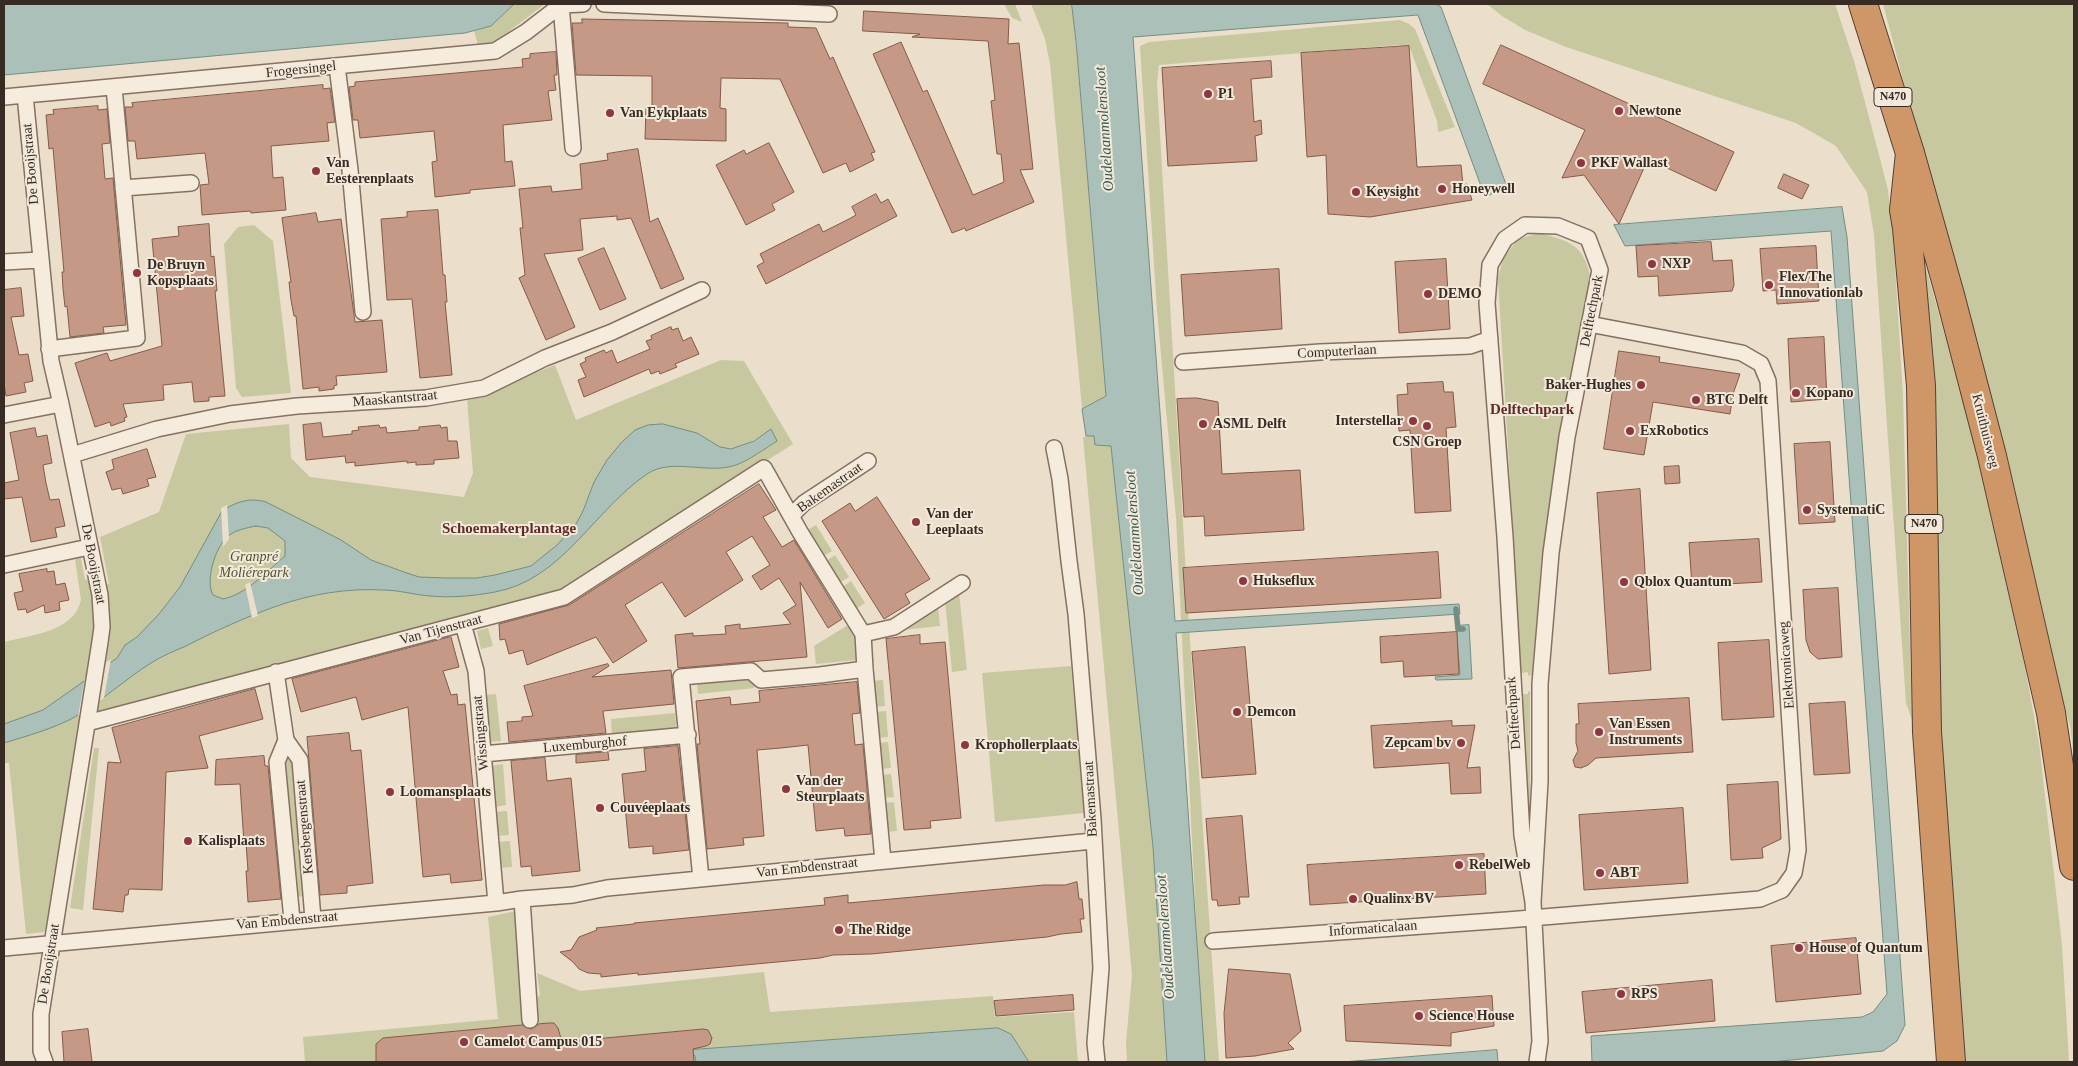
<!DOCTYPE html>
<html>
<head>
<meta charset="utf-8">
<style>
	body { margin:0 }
	#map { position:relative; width:2078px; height:1066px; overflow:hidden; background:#ebdecb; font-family:"Times New Roman",serif }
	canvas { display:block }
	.frame { position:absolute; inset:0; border:5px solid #382b23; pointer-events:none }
</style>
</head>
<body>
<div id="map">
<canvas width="2078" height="1066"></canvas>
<div class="frame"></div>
</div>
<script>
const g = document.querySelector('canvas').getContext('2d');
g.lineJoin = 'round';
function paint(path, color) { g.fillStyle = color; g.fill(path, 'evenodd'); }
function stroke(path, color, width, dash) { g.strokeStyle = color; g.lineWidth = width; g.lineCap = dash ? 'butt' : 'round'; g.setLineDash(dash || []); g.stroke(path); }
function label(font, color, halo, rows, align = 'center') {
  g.font = font + ' "Times New Roman",serif'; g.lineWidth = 4; g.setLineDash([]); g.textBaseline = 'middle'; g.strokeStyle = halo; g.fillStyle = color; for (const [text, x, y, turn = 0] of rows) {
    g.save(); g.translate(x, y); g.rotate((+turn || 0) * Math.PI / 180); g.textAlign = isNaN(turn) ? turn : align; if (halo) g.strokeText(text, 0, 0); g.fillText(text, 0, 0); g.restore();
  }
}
paint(new Path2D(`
	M514,4H545L495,42L478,45L474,31L491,26Z
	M1004,4H1015L1022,22L1012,18Z
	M1031,4H1072L1073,9L1106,396L1082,409L1050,64L1045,39Z
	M1487,4H1835L1854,61L1878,151L1888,190L1893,234L1903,395L1912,720L1906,703L1874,235L1867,192L1836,146L1796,123L1566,47L1525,30L1502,16Z
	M1883,4H2074V758L2070,726L2034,598L1942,227Z
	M1400,20L1409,24L1415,29L1455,127L1438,132L1437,121L1411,51L1398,45L1159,65L1157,83L1189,626L1219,1062H1203L1176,518L1157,311L1140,46L1149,42Z
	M254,225L273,241L291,393L242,397L236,388L224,244L238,227Z
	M1539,233C1571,241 1585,246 1591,280L1558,443L1541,564L1532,675L1528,676V672L1522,673V676L1518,675L1515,565L1498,279L1503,259L1518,239Z
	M1919,243L1985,478L2005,560L2039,743L2062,945L2069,1061L1963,1062L1944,801Z
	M721,360L744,361L793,444L560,592L482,611L450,621L101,712L79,722L47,925L44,932L26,934L9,763H4V642C31,635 74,632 81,600L75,559L81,558L85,580L90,579L92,587L109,584L100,537L159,512L186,434L289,424L291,458L310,477L464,497L473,473L467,399L555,365L576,420ZM771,430L761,452L747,459L742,447Z
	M1094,436L1095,445L1111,446L1153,847L1167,1062H1127L1126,1043L1132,975L1083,437Z
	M816,525L832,551L822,557L806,531Z
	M835,555L849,577L839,583L825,562Z
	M851,581L865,603L856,609L842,587Z
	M959,592L967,670L952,672L945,600Z
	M938,606L940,626L902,630Z
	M848,625L855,636L857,660L816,664L814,646Z
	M488,628L493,646L481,649L477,631Z
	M1071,666L1084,813L995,822L982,673Z
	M753,676L754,688L698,694L697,682Z
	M883,680L885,706L874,707L872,681Z
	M1528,691L1530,692V841L1521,694H1528Z
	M496,694L501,741L488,742L484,695Z
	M886,711L888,737L877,738L874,712Z
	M675,713L677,733L612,738L611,719Z
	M888,742L891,768L880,769L878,743Z
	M94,748H99L83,910L70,908Z
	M294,760L306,896L295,897L283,761Z
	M503,764L506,805L494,807L490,766Z
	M891,774L894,797L882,798L880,775Z
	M894,802L897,831L886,832L883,803Z
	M507,811L509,835L497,836L495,812Z
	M510,841L512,867L500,868L497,842Z
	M516,911L525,1010L540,995L537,973L580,991L764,972L770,1012L993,996L995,1017L1074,1012L1078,1062H1029L1011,1034L998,1028L691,1051L695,1056L696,1062H305L303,1037L498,1019L488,917Z`), '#c8c8a0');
const water = new Path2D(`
	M4,4H514L491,26L465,33L4,75Z
	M1072,4H1436L1441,7L1507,187L1485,197L1418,15L1133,37L1175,621L1459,604L1460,614L1176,633L1205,1062H1167L1153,847L1111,446L1095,445L1094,436H1086L1082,409L1106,396L1076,41Z
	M1842,207L1847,237L1905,1025L1897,1041L1883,1051L1771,1062H1592L1591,1036L1862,1017L1873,1012L1887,994L1831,231L1625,246L1614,225Z
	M663,424L697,433L720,447L731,449L754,441L771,429L777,441C766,448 748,461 736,465C708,475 672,457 647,474C594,510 562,580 495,592C474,596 452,598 430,596C415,595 399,590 383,590C347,588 311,594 277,606C246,617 215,631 186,646C174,651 162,656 151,663C124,680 101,702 73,718C52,729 27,736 4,743V724L43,710L117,658L125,645L137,637L159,614L180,587L222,511C236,502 249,497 266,502L341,540L371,560L404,572L419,577L446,578H477L495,575L531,566L557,545L576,524L583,511L594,482L607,460L621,443L635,430L648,425ZM256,526L268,528L285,541V556C267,571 247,594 223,599L213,595C205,581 215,548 227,537C235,530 246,528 256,526Z
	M1469,625L1472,679L1436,680L1435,677L1460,675L1456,626Z
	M998,1028L1011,1034L1029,1062H696L695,1056L690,1050Z
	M1497,1050L1498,1062H1343Z`);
paint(water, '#abc0b8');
stroke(water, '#728e84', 1);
paint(new Path2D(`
	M227,505L229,539L223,547L221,508Z
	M250,582L258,616L252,618L245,585Z
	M111,659L104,698L78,716L85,677Z`), '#ebdecb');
stroke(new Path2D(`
	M1456,609L1458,629H1463`), '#728e84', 5.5);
const building = new Path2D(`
	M864,11L1009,19L1008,44L1019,43L1033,169L1020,170L1034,202L966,231L965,228L952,233L873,54L901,42L923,92L927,90L973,195L1004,182L1001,154H997L991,101L995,100L988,41L912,37L920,34L863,31Z
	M582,19L788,23V27L816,28L830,59L833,57L839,71L875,152L871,153L874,160L850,172L846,163L823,173L780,79L721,78L720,108L726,109V141L645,139L646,107H652V76L576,75L572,23H582Z
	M1501,45L1734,152L1716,191L1648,159L1619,224L1584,175L1562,178L1585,130L1483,84Z
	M1409,46L1417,167L1461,165L1463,185L1467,184L1472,200L1370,217L1328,214L1326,155L1307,157L1301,53Z
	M556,52L557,75H554L556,90L548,91L552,120L503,125L505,162L512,161L515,186L470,190V193L435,197L432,162L437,161L434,131L360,138L358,120H353L349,87L355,86V82L523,67L522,59L530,58V54Z
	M1271,61L1272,77L1251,79L1254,122L1261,120L1262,134L1255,136L1257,161L1168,166L1162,68Z
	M323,85V89L330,88L335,122L327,123L329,141L271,146L273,178L283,177L286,210L251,213L250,211L202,215L200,185L209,184L205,153L137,159L135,141H128L125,107H133L132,103Z
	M98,106V110L107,109L110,143L102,144L105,179L113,178L126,325L103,327L104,333L70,337L67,306L65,307L63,289L62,272H64L53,148L49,149L46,115L54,114L53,110Z
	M769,143L794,192L772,204L775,210L746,225L716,165L744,150L746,154Z
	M638,149L650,222L658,218L684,279L661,289L631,218L617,220V216L580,219L583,250L544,254L575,327L546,340L519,278L525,275L520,228H523L519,189L551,186L552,192L582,189L580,164L608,160L607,154Z
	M1784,174L1809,185L1802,199L1778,188Z
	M876,194L881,203L888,199L897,216L766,284L757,266L764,262L760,254L819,224L823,232L849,219L856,215L852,207Z
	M438,210L443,275H445L447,302H445L452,375L420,378L412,299L387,300L381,219L407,217V212Z
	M316,213L318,222L341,219L355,322L382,320L387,372L336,376L337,385L334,386V389L319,391V387L303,389L296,316H294L291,300L289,282H291L282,218Z
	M209,224L211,257L214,256L217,291H215L225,396L209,397V401L194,402L192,382L163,385L164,400L123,404L127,417L124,418L125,421L111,426L110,422L95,427L75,363L107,353L110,361L162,346L152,239L179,236L178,227Z
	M1711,242L1713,261L1732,260L1734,285L1732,291L1659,296L1658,276L1638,277L1636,246Z
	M1816,246L1819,301L1777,304L1776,290L1763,291L1760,249Z
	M604,248L626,299L600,310L578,259Z
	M1446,259L1450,329L1399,333L1395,262Z
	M1279,269L1282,329L1185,336L1181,275Z
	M21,288L24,316L11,317L19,355L28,354L33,381L24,383L26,392L6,396L4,384V290Z
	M671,327L672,330L678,328L683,341L691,337L699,354L675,364L677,367L660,374L659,371L651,374L649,369L584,397L578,380L586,377L580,364L586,361L585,358L604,350L606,353L612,350L617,363L650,349L646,341L652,339L651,336Z
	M1824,337L1827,399L1791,402L1788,339Z
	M1619,351L1660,357L1659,362L1740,374L1733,394L1730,414L1653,402L1644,455L1604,449Z
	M1443,382L1444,392H1453L1456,427L1446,428L1451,511L1415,513L1410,430L1399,431L1397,395L1408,394L1407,384Z
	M1197,398L1218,402L1222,474L1300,470L1304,530L1205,536L1204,516L1184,517L1177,399Z
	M321,423L323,437L352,434V431L359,430L358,427L379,425L380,428L386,427L387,433L419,430V427L440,425L441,428L447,427L448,441H457L459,458L434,460V464L416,465V462L407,463V461L355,466V462L346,463L345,456L306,460L303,425Z
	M35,428L37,437L47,435L52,463L43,465L46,483L50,500L59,499L65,526L55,528L57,537L31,542L22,497L4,499V483L19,480L10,433Z
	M1830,442L1835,522L1799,524L1794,444Z
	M147,449L156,477L147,479L149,486L123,494L121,488L112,490L106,472L114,469L112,460Z
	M1679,466L1680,483L1665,484L1664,467Z
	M759,484L776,510L763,517L782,547L794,540L842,619L828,628L800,582L807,657L678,668L675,635L693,633V636L726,634L725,626L740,624V629L791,624L783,613L796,605L779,578L761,590L752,576L770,565L752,536L726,552L743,580L685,617L662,582L625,605L647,641L613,663L596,637L527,665L523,650L509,654L505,639L500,640L499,624L569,605Z
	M1640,489L1651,670L1609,674L1597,493Z
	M877,497L930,579L905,594L910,603L884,619L822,521L850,503L855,511Z
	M1759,539L1762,582L1692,586L1689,543Z
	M1438,552L1441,598L1186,613L1183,568Z
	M47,569V572L54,571L56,585L65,583L69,600L59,602L60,610L45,613L44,605L27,613L26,609L18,610L14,593L23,591L19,574Z
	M1838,588L1842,657L1818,659L1810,652L1806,640L1803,590Z
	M1457,632L1459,674L1404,677L1403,661L1381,663L1380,637Z
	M920,635V644L945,642L961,818L930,821L931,828L904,830L886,639Z
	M451,637L459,667L443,671L451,695L457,694L458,705L465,704L482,880L451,883L450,874L423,877L408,707L362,720L356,697L301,712L292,679Z
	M1769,640L1774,717L1722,720L1718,643Z
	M1245,647L1256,774L1202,778L1192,652Z
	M608,664L609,666L592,677L671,670L674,704L603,711L606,733L509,742L507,722L522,721V717L533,716L524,686Z
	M857,682L860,713L852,714L855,745L863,744L871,834L845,836L844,828L816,831L808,745L781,748L757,750L764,836L743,838L744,845L707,849L697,744H700L696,701L730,697L731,705L760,702L759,691Z
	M255,689L263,719L199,736L208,768L166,772L162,890L129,889L128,895H125L123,912L93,909L108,762L121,763L112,728Z
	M1689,698L1693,752L1596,758L1588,765L1581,768L1575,767L1573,760L1578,751L1576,743V724H1579L1578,704Z
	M1845,702L1850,773L1814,775L1809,704Z
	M1452,721V726L1475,725L1467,768L1480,767L1481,793L1451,794L1449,763L1374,768L1371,726Z
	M349,733L351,751L361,750L373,883L347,886V893L320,895L307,737Z
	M678,746L689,850L653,854V846L629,848L622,774L646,771L644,749Z
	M608,752L609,760L576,763V755Z
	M264,756L265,766H268L281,899L248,902L246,871H248L246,843H244L240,784L215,785L216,760Z
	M545,758L547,781L571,778L580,871L532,876L531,866L521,867L511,761Z
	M1778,782L1781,839L1762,848L1763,858L1731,860L1727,785Z
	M1683,808L1688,883L1584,890L1579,815Z
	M1242,816L1249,897H1239L1240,904L1218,906L1217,900H1212L1206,819Z
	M1484,854L1486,894L1310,905L1307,865Z
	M1077,882L1079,899H1082L1084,919H1080L1082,932L1061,934L1047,937L871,954L833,955L820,958L638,975V973L601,977V974L588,973L579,969L573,962L560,952L571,950L579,937L597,930L596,928L634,924V923L825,905L824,898L848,895V903L1044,885H1065Z
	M1856,938L1861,994L1776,1002L1771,946Z
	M1229,969L1290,974L1301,1031L1288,1043L1294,1049L1255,1056L1226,1058L1224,1014Z
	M1712,980L1715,1021L1586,1033L1582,992Z
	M1073,995L1074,1010L996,1016L994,1001Z
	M1492,996L1494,1026L1451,1033V1046L1346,1041L1344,1006Z
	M550,1023H554L558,1028L562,1042L703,1029L708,1030L712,1038L710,1044L706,1046L693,1049L694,1062H376V1044L383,1038L522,1025L531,1029L539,1024Z
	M88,1029L92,1062H64L62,1032Z`);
paint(building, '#c59985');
stroke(building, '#835a49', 1);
const street = new Path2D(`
	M604,4L829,14
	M561,5L573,148
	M337,66L350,170L363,312
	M25,95L51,361L61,404L100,595L102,627L100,642L41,1014V1051L45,1062
	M4,97L495,51L526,32L561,5L583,4
	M123,188L191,183
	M4,262L40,260
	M49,349L137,338L114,87
	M1183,362L1320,352L1470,346L1490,339
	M4,415L61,404
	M1054,448L1060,479L1069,561L1076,614L1093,819L1101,968L1095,1043L1097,1062
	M72,455L157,429L230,414L297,406L426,398L484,388L545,358L612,332L702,290
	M791,516L804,503L868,461
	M4,565L89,547
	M463,624L476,671L496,903
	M863,634L894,627L962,583
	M276,672L286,740L300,760L313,919
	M87,723L564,597L764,468L800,532L863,634L865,669L883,861
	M286,740L277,762L292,920
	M483,754L688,735
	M701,879L681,677L751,671L761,680L820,675L865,669
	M522,899L530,1020
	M1533,902L1540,781V684L1551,553L1567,437L1600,270L1588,238L1558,226L1525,225L1505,239L1490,265L1487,303L1505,537L1522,835L1533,902L1540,1041L1537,1062
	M1213,941L1507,920L1760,899L1782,890L1794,873L1798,850L1768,381L1761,364L1742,353L1589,324
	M4,948L496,903L522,899L573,895L607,888L1093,841`);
const highway = new Path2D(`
	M1863,4L1910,153L1950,295L1992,456L2051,713L2074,866
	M1910,153L1904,210L1907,228L1921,386L1927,732L1951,1062`);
stroke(street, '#867161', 18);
stroke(highway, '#554034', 30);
stroke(street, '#f6ecde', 15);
stroke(highway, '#cf9667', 28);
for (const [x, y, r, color] of [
	[1208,94,5,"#8f3741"],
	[1619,111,5,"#8f3741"],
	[610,113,5,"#8f3741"],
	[1581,163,5,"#8f3741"],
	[316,171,5,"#8f3741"],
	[1442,189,5,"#8f3741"],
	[1356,192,5,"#8f3741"],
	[1652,264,5,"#8f3741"],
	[137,273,5,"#8f3741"],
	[1769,285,5,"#8f3741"],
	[1428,294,5,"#8f3741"],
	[1641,385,5,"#8f3741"],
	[1796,393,5,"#8f3741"],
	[1696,400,5,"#8f3741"],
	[1413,421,5,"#8f3741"],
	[1203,424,5,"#8f3741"],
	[1427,426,5,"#8f3741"],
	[1630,431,5,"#8f3741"],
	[1807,510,5,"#8f3741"],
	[916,522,5,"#8f3741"],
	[1243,581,5,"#8f3741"],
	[1624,582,5,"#8f3741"],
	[1237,712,5,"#8f3741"],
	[1599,732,5,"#8f3741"],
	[1461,743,5,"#8f3741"],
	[965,745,5,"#8f3741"],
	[786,789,5,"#8f3741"],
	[390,792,5,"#8f3741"],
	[600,808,5,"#8f3741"],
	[188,841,5,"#8f3741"],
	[1459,865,5,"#8f3741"],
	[1600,873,5,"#8f3741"],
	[1353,899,5,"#8f3741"],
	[839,930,5,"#8f3741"],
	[1799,948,5,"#8f3741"],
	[1621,994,5,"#8f3741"],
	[1419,1016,5,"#8f3741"],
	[464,1042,5,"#8f3741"]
]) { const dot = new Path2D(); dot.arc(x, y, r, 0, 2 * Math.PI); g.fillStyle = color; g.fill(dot); stroke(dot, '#f3e9da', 2); }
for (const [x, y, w] of [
	[1893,97,38],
	[1924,524,38]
]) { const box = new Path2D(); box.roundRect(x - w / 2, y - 9.5, w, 19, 4); g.fillStyle = '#f3e9da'; g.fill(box); stroke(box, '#382b23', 1); }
label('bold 12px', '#382b23', null, [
	["N470",1893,97],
	["N470",1924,524]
]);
label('14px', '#382b23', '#f3e9da', [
	["Frogersingel",301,70,-6],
	["De Booijstraat",31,164,-95],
	["Delftechpark",1592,311,-79],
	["Computerlaan",1337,352,-3],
	["Maaskantstraat",395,399,-5],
	["Kruithuisweg",1985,431,76],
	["Bakemastraat",830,488,-35],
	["De Booijstraat",93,564,79],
	["Van Tijenstraat",441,630,-15],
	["Elektronicaweg",1787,665,-94],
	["Delftechpark",1514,713,-94],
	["Wissingstraat",481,733,-95],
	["Luxemburghof",585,745,-5],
	["Bakemastraat",1091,799,-93],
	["Kersbergenstraat",305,827,-95],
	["Van Embdenstraat",807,868,-6],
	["Van Embdenstraat",287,921,-5],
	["Informaticalaan",1373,929,-4],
	["De Booijstraat",49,964,-81]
]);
label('bold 14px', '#382b23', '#f3e9da', [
	["P1",1218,94],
	["Newtone",1629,111],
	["Van Eykplaats",620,113],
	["Van",326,163],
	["Eesterenplaats",326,179],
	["PKF Wallast",1591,163],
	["Honeywell",1452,189],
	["Keysight",1366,192],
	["NXP",1662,264],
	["De Bruyn",147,265],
	["Kopsplaats",147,281],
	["Flex/The",1779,277],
	["Innovationlab",1779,293],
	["DEMO",1438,294],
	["Baker-Hughes",1631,385,"right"],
	["Kopano",1806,393],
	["BTC Delft",1706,400],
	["Interstellar",1403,421,"right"],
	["ASML Delft",1213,424],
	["ExRobotics",1640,431],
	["CSN Groep",1427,442,"center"],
	["SystematiC",1817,510],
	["Van der",926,514],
	["Leeplaats",926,530],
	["Hukseflux",1253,581],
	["Qblox Quantum",1634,582],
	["Demcon",1247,712],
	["Van Essen",1609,724],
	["Instruments",1609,740],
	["Zepcam bv",1451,743,"right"],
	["Krophollerplaats",975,745],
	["Van der",796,781],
	["Steurplaats",796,797],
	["Loomansplaats",400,792],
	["Couvéeplaats",610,808],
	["Kalisplaats",198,841],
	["RebelWeb",1469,865],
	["ABT",1610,873],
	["Qualinx BV",1363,899],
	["The Ridge",849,930],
	["House of Quantum",1809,948],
	["RPS",1631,994],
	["Science House",1429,1016],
	["Camelot Campus 015",474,1042]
], 'left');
label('italic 14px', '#4d532c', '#f3e9da', [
	["Granpré",254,557],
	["Moliérepark",254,573]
]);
label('italic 15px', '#345650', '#f3e9da', [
	["Oudelaanmolensloot",1105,129,-94],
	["Oudelaanmolensloot",1135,533,-94],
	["Oudelaanmolensloot",1166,937,-94]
]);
label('bold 15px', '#612c27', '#f3e9da', [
	["Delftechpark",1532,410],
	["Schoemakerplantage",509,529]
]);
</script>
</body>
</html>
